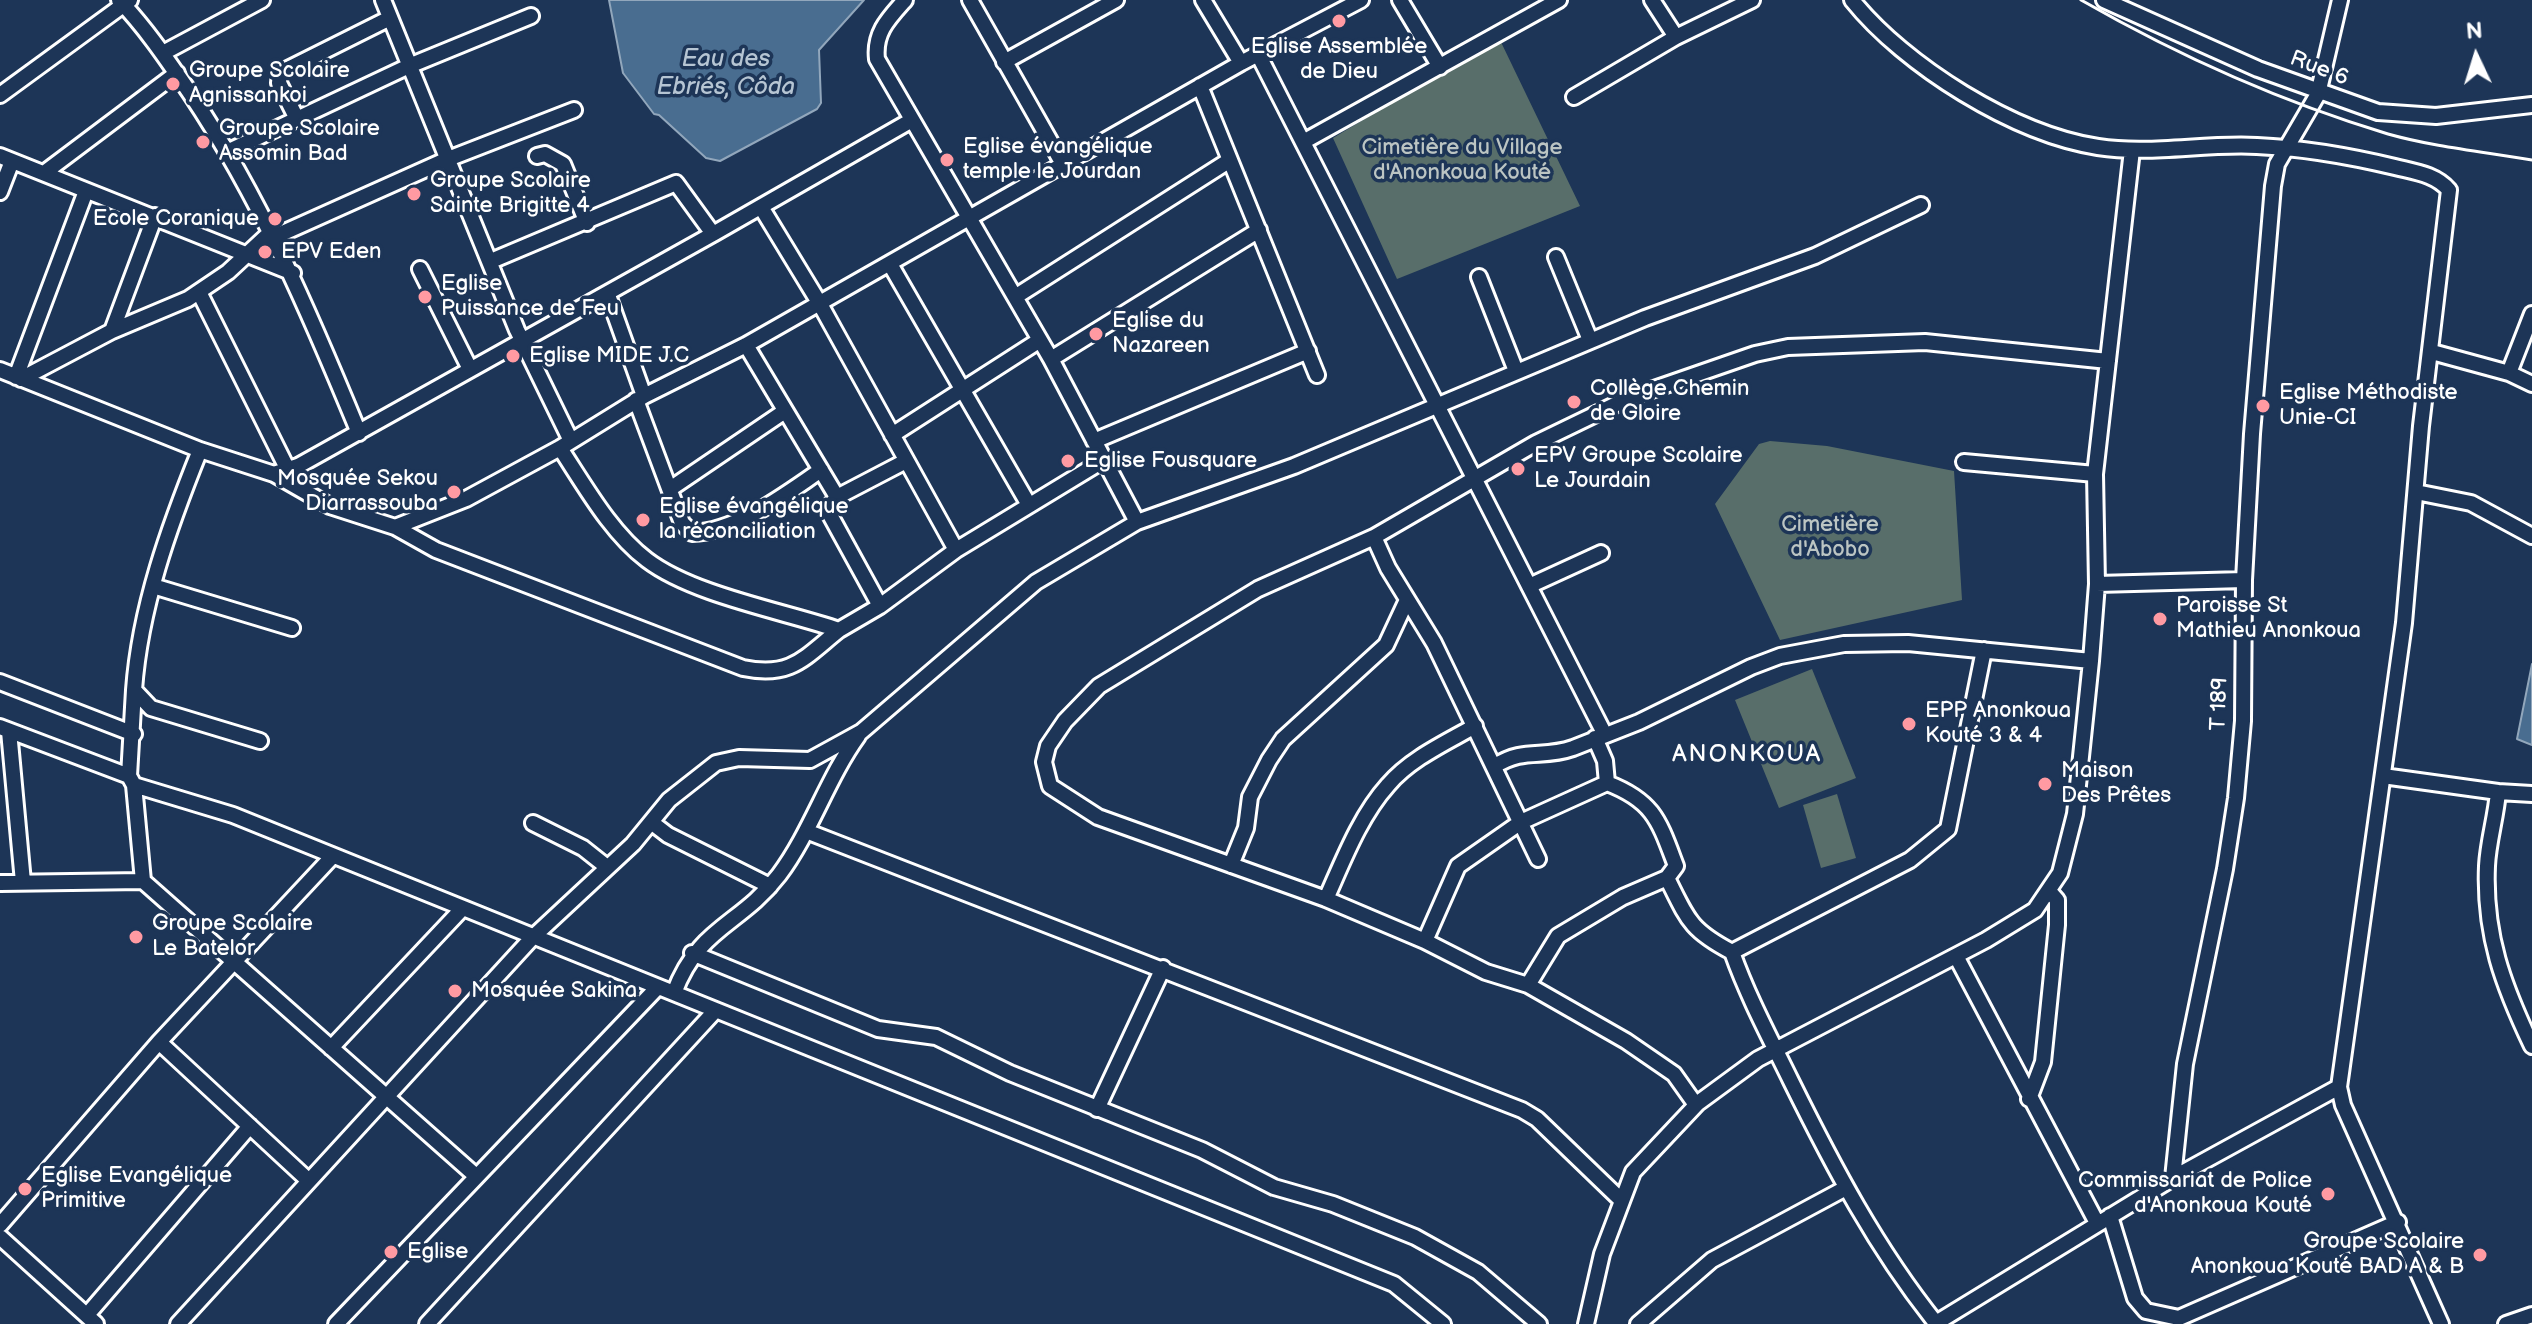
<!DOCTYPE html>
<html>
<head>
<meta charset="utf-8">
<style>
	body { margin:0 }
	#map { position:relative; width:2532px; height:1324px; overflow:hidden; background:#1d3557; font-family:"Balsamiq Sans",sans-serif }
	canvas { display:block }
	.north { position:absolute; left:2436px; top:16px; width:80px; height:80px; -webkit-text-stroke:6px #1d3557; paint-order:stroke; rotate:356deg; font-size:22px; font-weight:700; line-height:32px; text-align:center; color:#fff }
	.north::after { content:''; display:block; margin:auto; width:28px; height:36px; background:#fff; clip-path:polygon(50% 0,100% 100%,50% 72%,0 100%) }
</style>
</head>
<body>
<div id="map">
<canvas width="2532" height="1324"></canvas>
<div class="north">N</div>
</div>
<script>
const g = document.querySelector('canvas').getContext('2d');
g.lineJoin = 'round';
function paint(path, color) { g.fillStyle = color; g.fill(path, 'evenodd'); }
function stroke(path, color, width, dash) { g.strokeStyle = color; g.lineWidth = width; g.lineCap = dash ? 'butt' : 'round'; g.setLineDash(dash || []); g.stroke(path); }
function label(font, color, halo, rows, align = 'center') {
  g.font = font + ' "Balsamiq Sans",sans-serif'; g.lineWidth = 7; g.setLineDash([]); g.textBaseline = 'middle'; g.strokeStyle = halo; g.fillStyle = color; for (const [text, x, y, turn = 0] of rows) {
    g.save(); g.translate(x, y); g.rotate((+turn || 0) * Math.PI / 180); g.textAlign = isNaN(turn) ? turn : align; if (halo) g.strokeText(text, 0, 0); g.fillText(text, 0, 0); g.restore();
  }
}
paint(new Path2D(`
	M1499,38L1580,206L1397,279L1333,138Z
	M1770,441L1827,446L1954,471L1962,600L1780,640L1715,504L1759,444Z
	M1812,669L1856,778L1779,808L1735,700Z
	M1837,794L1856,858L1821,868L1803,805Z`), '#586e6a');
const water = new Path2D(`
	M609,0H864L819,50L821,103L817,109L720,161L706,158L659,115L654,114L623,73Z
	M2532,664V745L2517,739Z`);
paint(water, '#496d90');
stroke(water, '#92a7bc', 2);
const minor = new Path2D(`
	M119,0C146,28 168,61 190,93C261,199 310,314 359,433
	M383,0L517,330L571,441
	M905,0C888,19 874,33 877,59L1051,359L1137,522
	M970,0L1063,164
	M1203,0L1241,63
	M1400,0L1440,67
	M1652,0L1676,37
	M1852,0C1905,66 2014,134 2098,147C2151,155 2204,143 2257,146C2304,148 2349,156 2395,167C2415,172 2435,174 2449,190L2421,426L2404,623L2339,1087L2343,1105L2441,1324
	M2104,0L2258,69L2378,112L2436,116L2532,105
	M163,53L262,0
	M1258,54L1604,733
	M1004,62L1116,0
	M1200,86L1317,375
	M0,95L130,0
	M1574,97L1676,37L1752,0
	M297,119L279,83L280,73L390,18
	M1303,142L1559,0
	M229,151L409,66L531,16
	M0,156L293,273
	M537,156L545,154L563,164L587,223
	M44,173L177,73
	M0,192L12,161
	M761,207L820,304L956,550
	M713,234L912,120
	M274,237L448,159L574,110
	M1556,257L1590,340
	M890,264L1029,505
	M420,269L470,369
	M1479,277L1516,371
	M199,292L288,470
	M608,295L644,396
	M1015,297L1230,160
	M112,331L155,216
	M746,345L837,497L829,507V513L880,606
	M2432,352L2509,373L2532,384
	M1051,359L1259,230
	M0,370L200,450
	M2509,373L2532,314
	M16,377L86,191
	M21,379L112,331L188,299L228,272L271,232
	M636,400L682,523L692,533C738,531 784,495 821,470
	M892,435L1040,340
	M1094,441L1308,351
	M560,448C585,486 611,533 647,560C693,595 783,611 839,630L880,606L956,550L1104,460
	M1964,462L2095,474
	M274,474L330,506L395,527L466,499L560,448L644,396L746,345L1241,63L1361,0
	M670,489L785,411
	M2416,492L2471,503L2532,536
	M837,497L906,461
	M395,527L436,550L743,668C791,678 804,658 839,630
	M1374,537L1388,568L1434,643L1538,859
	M2097,584L2244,580
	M153,586L292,628
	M1529,586L1601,553
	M0,682L134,734
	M134,690L129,776L134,785L143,881L476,1176
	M0,727L129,776
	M9,731L23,882
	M1595,738L1605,761L1607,783
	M260,741L151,708L134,690C140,607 169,527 200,450L274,474L298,466L713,234L676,183L491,261
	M1495,766C1524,747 1542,759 1573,748L1639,722L1751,667L1780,656L1844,644L1908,643L2091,661
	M2383,776L2498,792
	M134,785L233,815L1394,1284L1443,1324
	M2532,794L2498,792C2496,817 2488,842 2487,866C2484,935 2503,985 2532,1046
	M651,822L668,835L770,886
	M533,823L583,848L607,867
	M806,831L1522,1110L1537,1119L1620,1199
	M1231,865L1246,828L1250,797L1269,760L1283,739L1386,645L1407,600
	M1667,878C1688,920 1690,930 1732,952C1748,997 1770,1038 1791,1081C1833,1166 1876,1248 1936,1323L2173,1178L2339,1087
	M0,883L143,881
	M1326,899C1343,861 1360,816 1388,785C1410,759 1445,743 1475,726
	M1425,941L1486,972L1528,985L1626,1041L1674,1074L1696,1105
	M1732,952L1910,860L1948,829L1984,650
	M692,953L878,1029L936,1037L1010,1073L1202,1150L1274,1187L1333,1204L1415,1237L1478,1272L1539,1324
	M1956,956L2097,1223
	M1528,985L1558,936L1623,897L1667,878L1676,866C1659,821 1654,801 1607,783L1521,822L1458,866L1425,941L1326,899L1098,817L1050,786L1044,762L1048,746L1065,721L1099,686L1258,589L1374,537L1536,443L1631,397L1755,354L1788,347L1925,342L2108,361
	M674,993C699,926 740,926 779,875C811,832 827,779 858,736
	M159,1042L309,1181
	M331,1048L462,909
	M2029,1099L2043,1062L2057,925V900L2050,892
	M1097,1109L1163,968
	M2173,1178L2185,1064L2225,869L2236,798L2243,721L2244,580L2252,434L2273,186L2277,164L2318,94L2340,0
	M2110,1216L2135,1298L2146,1311L2179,1318L2398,1222
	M0,1225L159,1042L331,858
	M0,1237L96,1324
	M87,1315L250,1126
	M178,1324L532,938L633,844L669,800L716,763L739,758L810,760L861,732L1036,582L1137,522L1294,466L1645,318L1815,256L1921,205
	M336,1324L657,988
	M427,1324L715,1011
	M1586,1324L1602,1254L1633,1172L1698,1103L1758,1059L1986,940L2035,910L2060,873L2075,814L2091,661L2097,584L2095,474L2132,150
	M1638,1324L1712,1260L1844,1189
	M2506,1324L2532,1315`);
stroke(minor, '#fff', 20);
stroke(minor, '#1d3557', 14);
stroke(new Path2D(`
	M2081,0C2177,55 2282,102 2388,134C2434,147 2485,152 2532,160`), '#fff', 3);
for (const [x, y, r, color] of [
	[1339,21,8,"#ff9aa2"],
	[173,84,8,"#ff9aa2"],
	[203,142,8,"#ff9aa2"],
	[947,160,8,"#ff9aa2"],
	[414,194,8,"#ff9aa2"],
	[275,219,8,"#ff9aa2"],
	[265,252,8,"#ff9aa2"],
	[425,297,8,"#ff9aa2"],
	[1096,334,8,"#ff9aa2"],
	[513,356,8,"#ff9aa2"],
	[1574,402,8,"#ff9aa2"],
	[2263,406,8,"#ff9aa2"],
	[1068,461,8,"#ff9aa2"],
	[1518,469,8,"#ff9aa2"],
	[454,492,8,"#ff9aa2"],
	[643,520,8,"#ff9aa2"],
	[2160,619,8,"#ff9aa2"],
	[1909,724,8,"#ff9aa2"],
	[2045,784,8,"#ff9aa2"],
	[136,937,8,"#ff9aa2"],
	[455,991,8,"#ff9aa2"],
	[25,1189,8,"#ff9aa2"],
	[2328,1194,8,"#ff9aa2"],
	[391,1252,8,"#ff9aa2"],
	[2480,1255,8,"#ff9aa2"]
]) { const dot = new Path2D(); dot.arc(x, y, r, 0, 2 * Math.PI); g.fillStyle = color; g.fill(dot); stroke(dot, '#1d3557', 3); }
label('22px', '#fff', '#1d3557', [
	["Eglise Assemblée",1339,47,"center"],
	["de Dieu",1339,72,"center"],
	["Groupe Scolaire",189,71],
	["Agnissankoi",189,96],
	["Groupe Scolaire",219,129],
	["Assomin Bad",219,154],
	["Eglise évangélique",963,147],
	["temple le Jourdan",963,172],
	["Groupe Scolaire",430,181],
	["Sainte Brigitte 4",430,206],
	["Ecole Coranique",259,219,"right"],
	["EPV Eden",281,252],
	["Eglise",441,284],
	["Puissance de Feu",441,309],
	["Eglise du",1112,321],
	["Nazareen",1112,346],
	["Eglise MIDE J.C",529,356],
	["Collège Chemin",1590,389],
	["de Gloire",1590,414],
	["Eglise Méthodiste",2279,393],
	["Unie-CI",2279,418],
	["EPV Groupe Scolaire",1534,456],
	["Le Jourdain",1534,481],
	["Eglise Fousquare",1084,461],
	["Mosquée Sekou",438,479,"right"],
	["Diarrassouba",438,504,"right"],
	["Eglise évangélique",659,507],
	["la réconciliation",659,532],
	["Paroisse St",2176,606],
	["Mathieu Anonkoua",2176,631],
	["EPP Anonkoua",1925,711],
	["Kouté 3 & 4",1925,736],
	["Maison",2061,771],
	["Des Prêtes",2061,796],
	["Groupe Scolaire",152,924],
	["Le Batelor",152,949],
	["Mosquée Sakina",471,991],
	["Eglise Evangélique",41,1176],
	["Primitive",41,1201],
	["Commissariat de Police",2312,1181,"right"],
	["d'Anonkoua Kouté",2312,1206,"right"],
	["Groupe Scolaire",2464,1242,"right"],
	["Anonkoua Kouté BAD A & B",2464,1267,"right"],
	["Eglise",407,1252]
], 'left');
label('22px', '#fff', '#1d3557', [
	["Rue 6",2319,69,21],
	["T 189",2220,704,-88]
]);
label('22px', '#bcc5c3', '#1d3557', [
	["Cimetière du Village",1462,148],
	["d'Anonkoua Kouté",1462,173],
	["Cimetière",1830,525],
	["d'Abobo",1830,550]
]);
label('italic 24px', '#b6c5d3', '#1d3557', [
	["Eau des",726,60],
	["Ebriés, Côda",726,88]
]);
g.letterSpacing = '2px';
label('24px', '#fff', '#1d3557', [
	["ANONKOUA",1747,755]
]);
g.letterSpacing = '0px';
</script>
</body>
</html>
